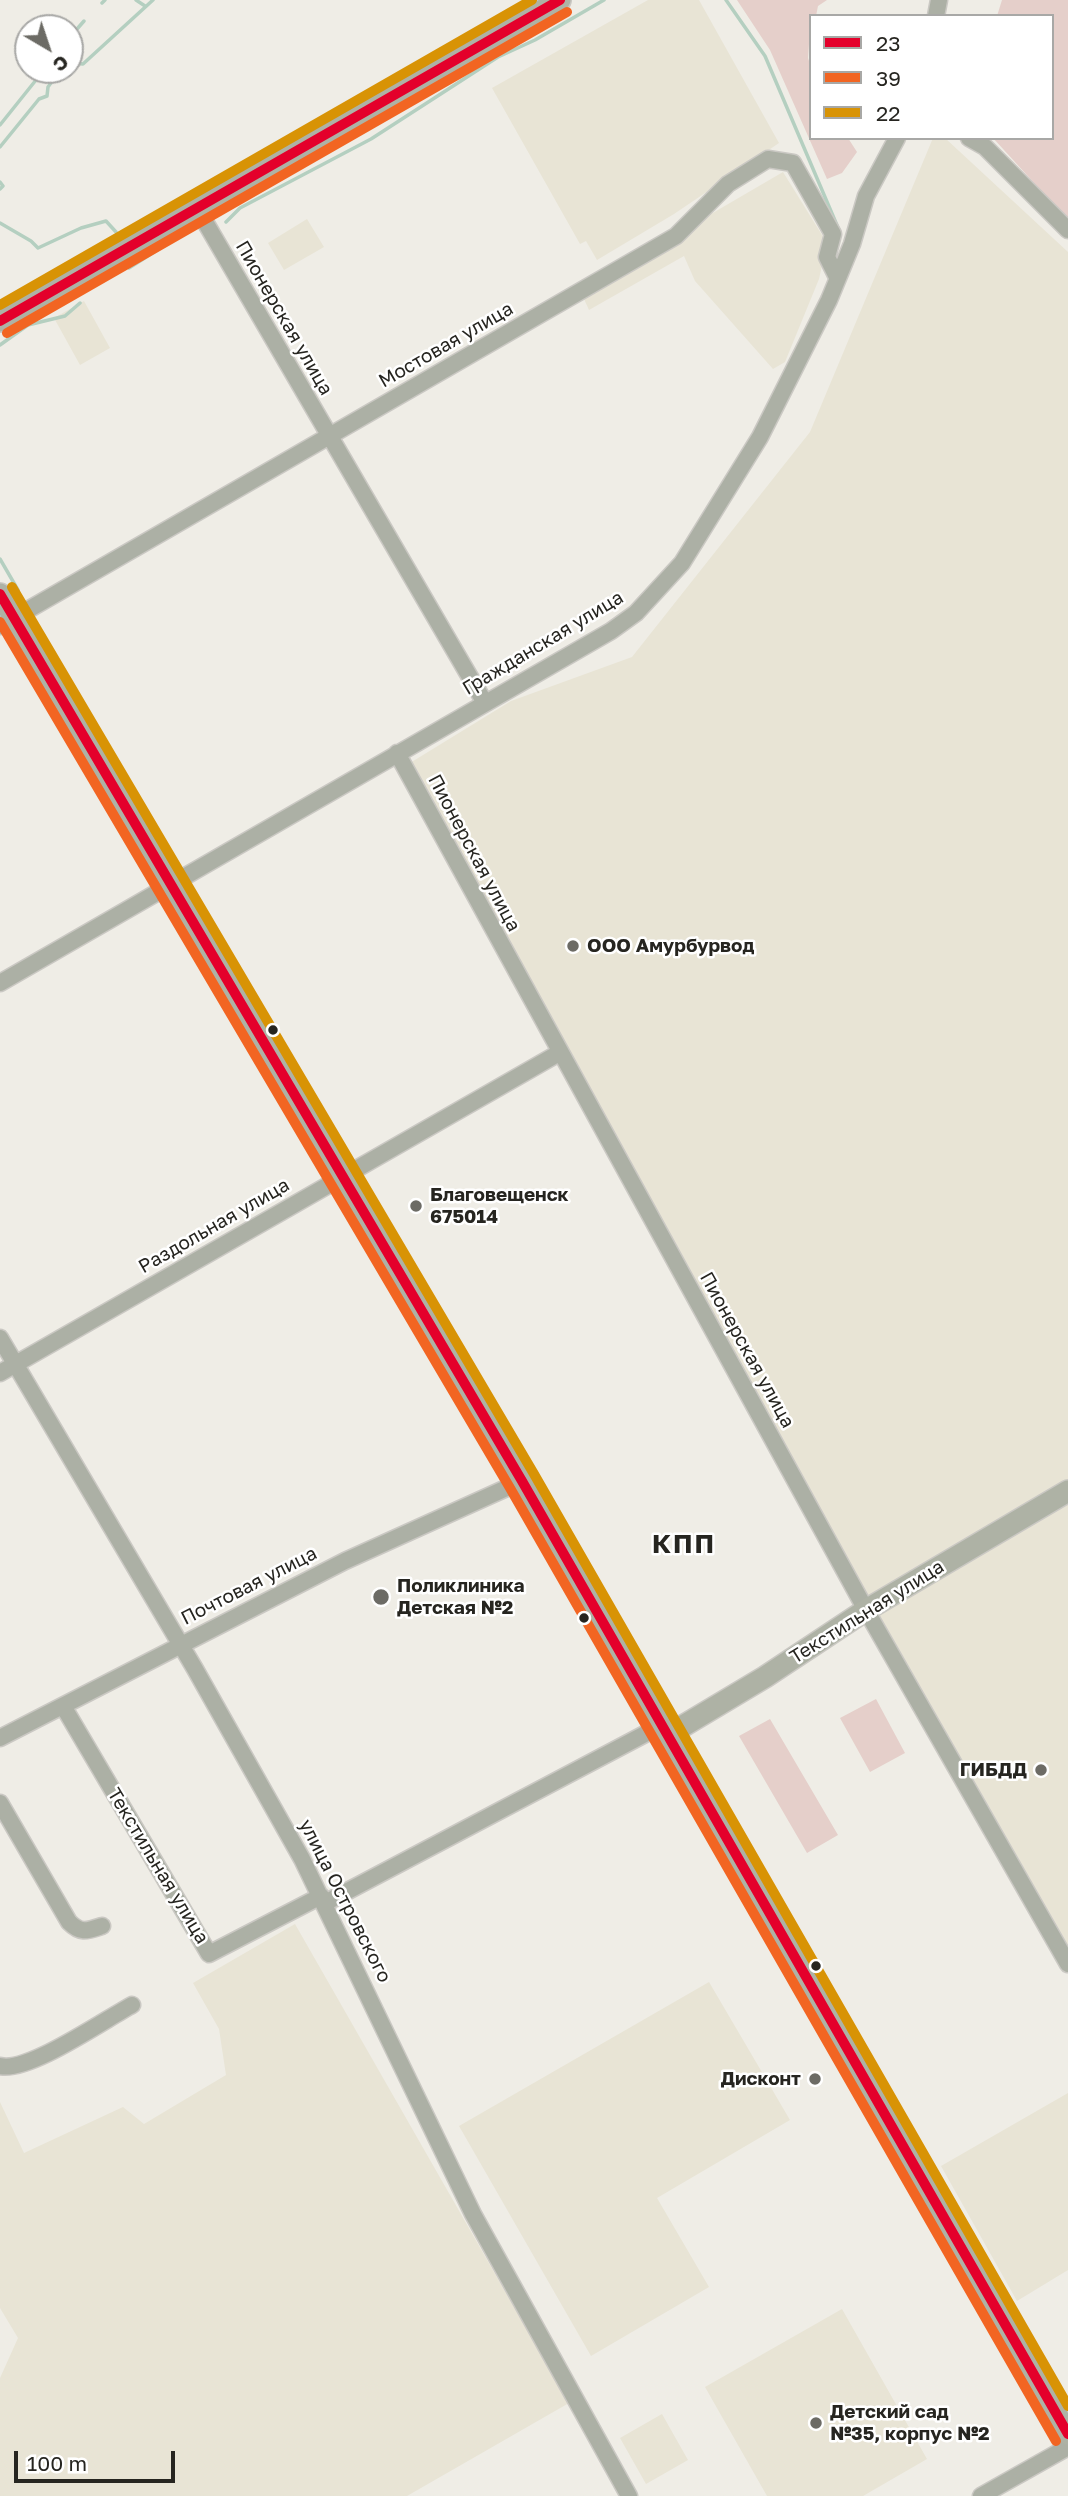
<!DOCTYPE html>
<html>
<head>
<meta charset="utf-8">
<style>
	body { margin:0 }
	#map { position:relative; width:1068px; height:2496px; overflow:hidden; background:#efede6; font-family:"Golos Text",sans-serif }
	canvas { display:block }
	.legend { position:absolute; left:809px; top:14px; width:245px; height:126px; box-sizing:border-box; background:#fff; border:2px solid #a8a8a6; margin:0; padding:9px 12px; list-style:none; font-size:21px; color:#262520 }
	.legend li { display:flex; align-items:center; gap:14px; height:35px }
	.legend b { width:35px; border:2px solid #a8a8a6 }
	.north { position:absolute; left:14px; top:14px; width:70px; height:70px; box-sizing:border-box; background:#fff; border:2px solid #a8a8a6; border-radius:50%; rotate:141deg; font-size:19px; font-weight:700; line-height:28px; text-align:center; color:#262520 }
	.north::after { content:''; display:block; margin:auto; width:24px; height:32px; background:#6c6b65; clip-path:polygon(50% 0,100% 100%,50% 72%,0 100%) }
	.scale { position:absolute; left:14px; top:2451px; width:161px; height:32px; box-sizing:border-box; border:4px solid #262520; border-top:0; padding-left:9px; font-size:21px; line-height:24px; white-space:nowrap; color:#262520; -webkit-text-stroke:5px #fff; paint-order:stroke }
</style>
</head>
<body>
<div id="map">
<canvas width="1068" height="2496"></canvas>
<ul class="legend">
<li><b style="height:9px;background:#e4002b"></b>23</li>
<li><b style="height:9px;background:#f26522"></b>39</li>
<li><b style="height:9px;background:#d89305"></b>22</li>
</ul>
<div class="north">С</div>
<div class="scale">100 m</div>
</div>
<script>
const g = document.querySelector('canvas').getContext('2d');
g.lineJoin = 'round';
function paint(path, color) { g.fillStyle = color; g.fill(path, 'evenodd'); }
function stroke(path, color, width, dash) { g.strokeStyle = color; g.lineWidth = width; g.lineCap = dash ? 'butt' : 'round'; g.setLineDash(dash || []); g.stroke(path); }
function label(font, color, halo, rows, align = 'center') {
  g.font = font + ' "Golos Text",sans-serif'; g.lineWidth = 5; g.setLineDash([]); g.textBaseline = 'middle'; g.strokeStyle = halo; g.fillStyle = color; for (const [text, x, y, turn = 0] of rows) {
    g.save(); g.translate(x, y); g.rotate((+turn || 0) * Math.PI / 180); g.textAlign = isNaN(turn) ? turn : align; if (halo) g.strokeText(text, 0, 0); g.fillText(text, 0, 0); g.restore();
  }
}
paint(new Path2D(`
	M648,0H699L779,143L674,214L597,260L586,241L580,244L492,88Z
	M933,138H945L1068,252V1962L410,763L511,701L632,657L810,432Z
	M783,172L827,243L819,279L785,362L773,369L695,281L684,256L589,310L584,299L670,249L687,228Z
	M307,219L324,247L284,270L268,243Z
	M84,301L110,348L80,365L54,318Z
	M295,1924L569,2403L407,2496H0V2378L18,2338L0,2308V2102L24,2153L123,2107L144,2124L226,2075L219,2029L193,1983Z
	M709,1982L790,2120L657,2198L709,2287L591,2356L459,2126Z
	M1068,2093V2270L1017,2301L941,2166Z
	M842,2309L927,2459L863,2496H767L705,2387Z
	M662,2414L688,2460L646,2484L620,2438Z`), '#e8e4d5');
paint(new Path2D(`
	M737,0H827L818,6L816,16H811L808,58L811,67V138H848L857,152L842,173L827,179L770,50Z
	M1002,0H1068V220L993,138H1052V16H997Z
	M876,1699L905,1753L870,1772L840,1718Z
	M770,1719L838,1835L807,1853L739,1736Z`), '#e5cfca');
stroke(new Path2D(`
	M136,0L145,6
	M726,0L765,56L839,230
	M102,3L105,0
	M70,37L84,21
	M70,63L83,64L153,0
	M0,125L44,70
	M0,147L39,99L47,96L48,87L60,70
	M0,182L3,186L0,189
	M226,222L240,208L371,139L498,57L535,40L604,0
	M0,223L31,241L38,248L81,228L106,221L116,232
	M129,268L181,235
	M0,345L28,325L65,316L80,303
	M0,559L18,590`), '#b4cfc0', 3.5);
const minor = new Path2D(`
	M936,16L939,0
	M969,138L985,147L1068,230
	M197,208L485,703
	M0,626L676,236L728,184L768,159L793,163L833,234L827,257L837,277
	M397,753L866,1610L1068,1964
	M0,983L611,631L636,613L682,563L760,437L829,300L852,244L866,196L897,138
	M0,1338L195,1669L302,1859L473,2214L629,2496
	M0,1373L559,1053
	M63,1706L209,1954L321,1896
	M0,1738L345,1561L522,1481
	M0,1803L69,1922C81,1934 87,1931 102,1926
	M325,1903L662,1725
	M0,2066C28,2073 104,2020 132,2005
	M981,2496L1068,2447`);
const major = new Path2D(`
	M0,321L560,0
	M0,594L522,1481L1068,2434
	M668,1735L765,1677L866,1610L1068,1491`);
stroke(minor, '#cac8c3', 19);
stroke(major, '#cac8c3', 24);
stroke(minor, '#acb0a5', 16);
stroke(major, '#aeb2a5', 21);
stroke(new Path2D(`
	M0,321L560,0
	M0,594L522,1481L1068,2434`), '#e4002b', 10);
stroke(new Path2D(`
	M7,333L567,12
	M0,622L510,1488L1056,2441`), '#f26522', 10);
stroke(new Path2D(`
	M0,305L532,0
	M12,587L534,1474L1068,2406`), '#d89305', 10);
for (const [x, y, r, color] of [
	[573,946,7,"#6c6b65"],
	[273,1030,6,"#262520"],
	[416,1206,7,"#6c6b65"],
	[381,1597,9,"#6c6b65"],
	[584,1618,6,"#262520"],
	[1041,1770,7,"#6c6b65"],
	[816,1966,6,"#262520"],
	[815,2079,7,"#6c6b65"],
	[816,2423,7,"#6c6b65"]
]) { const dot = new Path2D(); dot.arc(x, y, r, 0, 2 * Math.PI); g.fillStyle = color; g.fill(dot); stroke(dot, '#fff', 2.5); }
label('19px', '#262520', '#fff', [
	["Пионерская улица",284,318,60],
	["Мостовая улица",446,345,-30],
	["Гражданская улица",543,643,-31],
	["Пионерская улица",474,853,62],
	["Раздольная улица",214,1226,-30],
	["Пионерская улица",747,1350,61],
	["Почтовая улица",249,1586,-27],
	["Текстильная улица",867,1612,-32],
	["Текстильная улица",158,1866,59],
	["улица Островского",345,1901,63]
]);
label('bold 19px', '#262520', '#fff', [
	["ООО Амурбурвод",587,946],
	["Благовещенск",430,1195],
	["675014",430,1217],
	["Поликлиника",397,1586],
	["Детская №2",397,1608],
	["ГИБДД",1027,1770,"right"],
	["Дисконт",801,2079,"right"],
	["Детский сад",830,2412],
	["№35, корпус №2",830,2434]
], 'left');
g.letterSpacing = '2px';
label('bold 26px', '#262520', '#fff', [
	["КПП",684,1545]
]);
g.letterSpacing = '0px';
</script>
</body>
</html>
